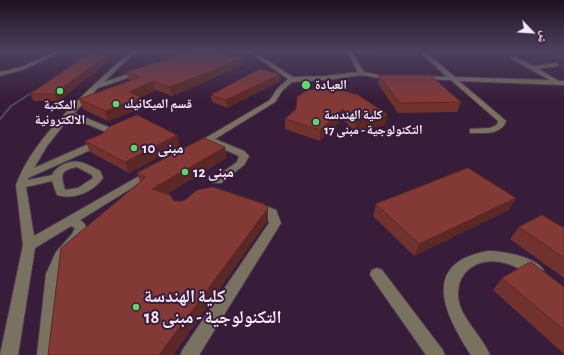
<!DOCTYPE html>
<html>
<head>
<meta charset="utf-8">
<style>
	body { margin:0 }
	#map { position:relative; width:564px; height:355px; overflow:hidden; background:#371d39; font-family:"Alegreya Sans","Noto Naskh Arabic",sans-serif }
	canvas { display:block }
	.north { position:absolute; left:512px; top:12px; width:40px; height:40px; -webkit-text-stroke:3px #371d39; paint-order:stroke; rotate:115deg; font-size:11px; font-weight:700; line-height:16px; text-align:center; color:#f9e7f9 }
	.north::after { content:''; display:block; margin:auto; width:14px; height:18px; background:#f9e7f9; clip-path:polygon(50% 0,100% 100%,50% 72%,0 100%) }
</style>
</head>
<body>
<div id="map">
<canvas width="564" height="355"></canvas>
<div class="north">ش</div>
</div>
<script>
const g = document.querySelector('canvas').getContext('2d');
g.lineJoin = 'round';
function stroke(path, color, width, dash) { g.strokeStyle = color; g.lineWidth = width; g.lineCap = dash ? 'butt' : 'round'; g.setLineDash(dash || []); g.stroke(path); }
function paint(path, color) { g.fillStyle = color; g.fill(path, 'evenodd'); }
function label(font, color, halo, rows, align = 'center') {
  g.font = font + ' "Alegreya Sans","Noto Naskh Arabic",sans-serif'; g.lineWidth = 4; g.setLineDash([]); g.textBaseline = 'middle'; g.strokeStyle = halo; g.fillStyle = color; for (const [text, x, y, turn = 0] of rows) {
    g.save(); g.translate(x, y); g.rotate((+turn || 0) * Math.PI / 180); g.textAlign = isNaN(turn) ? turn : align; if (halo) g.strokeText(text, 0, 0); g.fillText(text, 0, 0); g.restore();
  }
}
stroke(new Path2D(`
	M89,57L99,51`), '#4b4a76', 1.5);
stroke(new Path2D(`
	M0,119L11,106L33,92`), '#4b4a76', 2);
const minor = new Path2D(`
	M57,51H63L25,69L0,76V72L21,67Z
	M131,51H136L104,82L140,70L143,72L142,73L98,88L74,113L113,129L115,135L106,143L28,178V180L52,175C56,166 70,160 79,162C86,163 94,168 100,171L103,178C93,192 74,200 57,195L52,181L26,187L34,236L148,171L151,170L156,173L80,220L84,223L87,229C82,242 70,249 64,262C54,283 56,331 55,355H37L46,274L56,252L72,234L75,228L71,226L35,248L18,355H0L23,245L16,185C34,135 93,86 131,51ZM70,117L106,132L107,134L100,139L34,168L47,146ZM77,167L92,175L93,178L78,188L65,190C61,176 59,170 77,167Z
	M248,51H253L293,77L326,76L358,72L347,51H351L364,72L394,78L391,80L362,75L326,80L292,82L282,91L275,102L215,139L244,151L249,156L244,165L221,183H213L212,181L213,179L237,162L239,156L208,142L196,149L192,146L270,100L277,89L288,79Z
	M419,51H424L455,77L550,80L510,58L515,57L533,66L556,63L559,65L558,66L538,69L559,81H564V85L459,81L506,121C501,135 485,133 473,133H470V129L490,128L497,125L498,121L451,80L419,79L418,78L421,76L447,77Z
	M255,202L276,210L281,223L199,355H180L183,349L269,223L267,215L251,209L249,206L251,203Z
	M488,251C503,251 537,257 544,271L542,275L537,277C524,272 514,264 500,262C469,257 449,282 462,311C470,327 483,339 490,355H471C445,315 419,263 488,251Z
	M377,268L382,270L442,349L445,355H426L372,278L370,274L372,270Z`);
stroke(minor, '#523954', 2);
paint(minor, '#7a7261');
paint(new Path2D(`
	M379,51H413L411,56H383Z
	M544,51H564V57L543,54Z
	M107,55L109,61L58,101H34L30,94Z
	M244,65L172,96L156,90L141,97L142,98L144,107L108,121L83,109L79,99L129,81L126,72Z
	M280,74V81L227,108L212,102L211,95Z
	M379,75L461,102L457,112L398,113L378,84Z
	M297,97L387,114L385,125L355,131L342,119L320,141L285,129V119L296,109Z
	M177,135L179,146L129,173L90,152L85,141Z
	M225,147L226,158L167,194L174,201L268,220L173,355H48L140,182L137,173Z
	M516,198L509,210L414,256L373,216L376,204Z
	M519,227L564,228V278L510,239Z
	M502,278L564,287V354L493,290Z`), '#71312e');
paint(new Path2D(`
	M107,55L109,61L58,101L54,94Z
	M244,58V65L172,96L170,87Z
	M280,74V81L227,108L226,100Z
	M153,81L156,90L134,101L142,98L144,107L108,121L105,111L129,92Z
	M343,109L342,119L320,141V130Z
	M387,114L385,125L355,131L356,120Z
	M177,135L179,146L129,173L125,162Z
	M225,147L226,158L156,201L152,189Z
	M516,198L509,210L414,256L419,244Z
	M268,208V220L173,355H159Z`), '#5c2826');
const building = new Path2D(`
	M192,51H215L244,58L170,87L153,81L129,92L142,98L105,111L79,99L140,77L126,72Z
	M87,55H107L54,94H30Z
	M260,69L280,74L226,100L211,95Z
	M379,75H430L461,102L400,103Z
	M324,88L341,90L358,95L387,114L356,120L343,109L320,130L285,119L296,109L297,97L308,90Z
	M137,115L177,135L125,162L85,141L102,134L111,126Z
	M204,138L225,147L152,189L170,195L174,201H182L185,200L197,190L213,187L264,204L268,208L159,355H48L61,248L146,177L137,173Z
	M468,168L516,198L419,244L376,204Z
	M542,215L564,228V258L519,227Z
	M531,262L564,287V330L502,278Z`);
paint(building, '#833936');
stroke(building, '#5c2826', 1);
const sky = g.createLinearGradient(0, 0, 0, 100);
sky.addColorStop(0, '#1e101f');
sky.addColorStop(0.51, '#4d405f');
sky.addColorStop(1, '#4d405f00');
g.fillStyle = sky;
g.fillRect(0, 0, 564, 100);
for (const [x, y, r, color] of [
	[306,85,5,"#62d469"],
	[60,91,4,"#62d469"],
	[116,104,4,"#62d469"],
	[316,122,4,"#62d469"],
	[134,148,4,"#62d469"],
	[185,172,4,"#62d469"],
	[136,307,4,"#62d469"]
]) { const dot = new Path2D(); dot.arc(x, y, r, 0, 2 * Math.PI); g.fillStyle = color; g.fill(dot); stroke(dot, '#371d39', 1.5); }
label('bold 13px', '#f9e7f9', '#371d39', [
	["العيادة",315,85],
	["قسم الميكانيك",124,104],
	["المكتبة",60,105,"center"],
	["الالكترونية",60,120,"center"],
	["كلية الهندسة",324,115],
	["التكنولوجية - مبنى 17",324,130]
], 'left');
label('bold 15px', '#f9e7f9', '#371d39', [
	["مبنى 10",142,148],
	["مبنى 12",193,172]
], 'left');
label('bold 18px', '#f9e7f9', '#371d39', [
	["كلية الهندسة",144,297],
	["التكنولوجية - مبنى 18",144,318]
], 'left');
</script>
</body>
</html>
